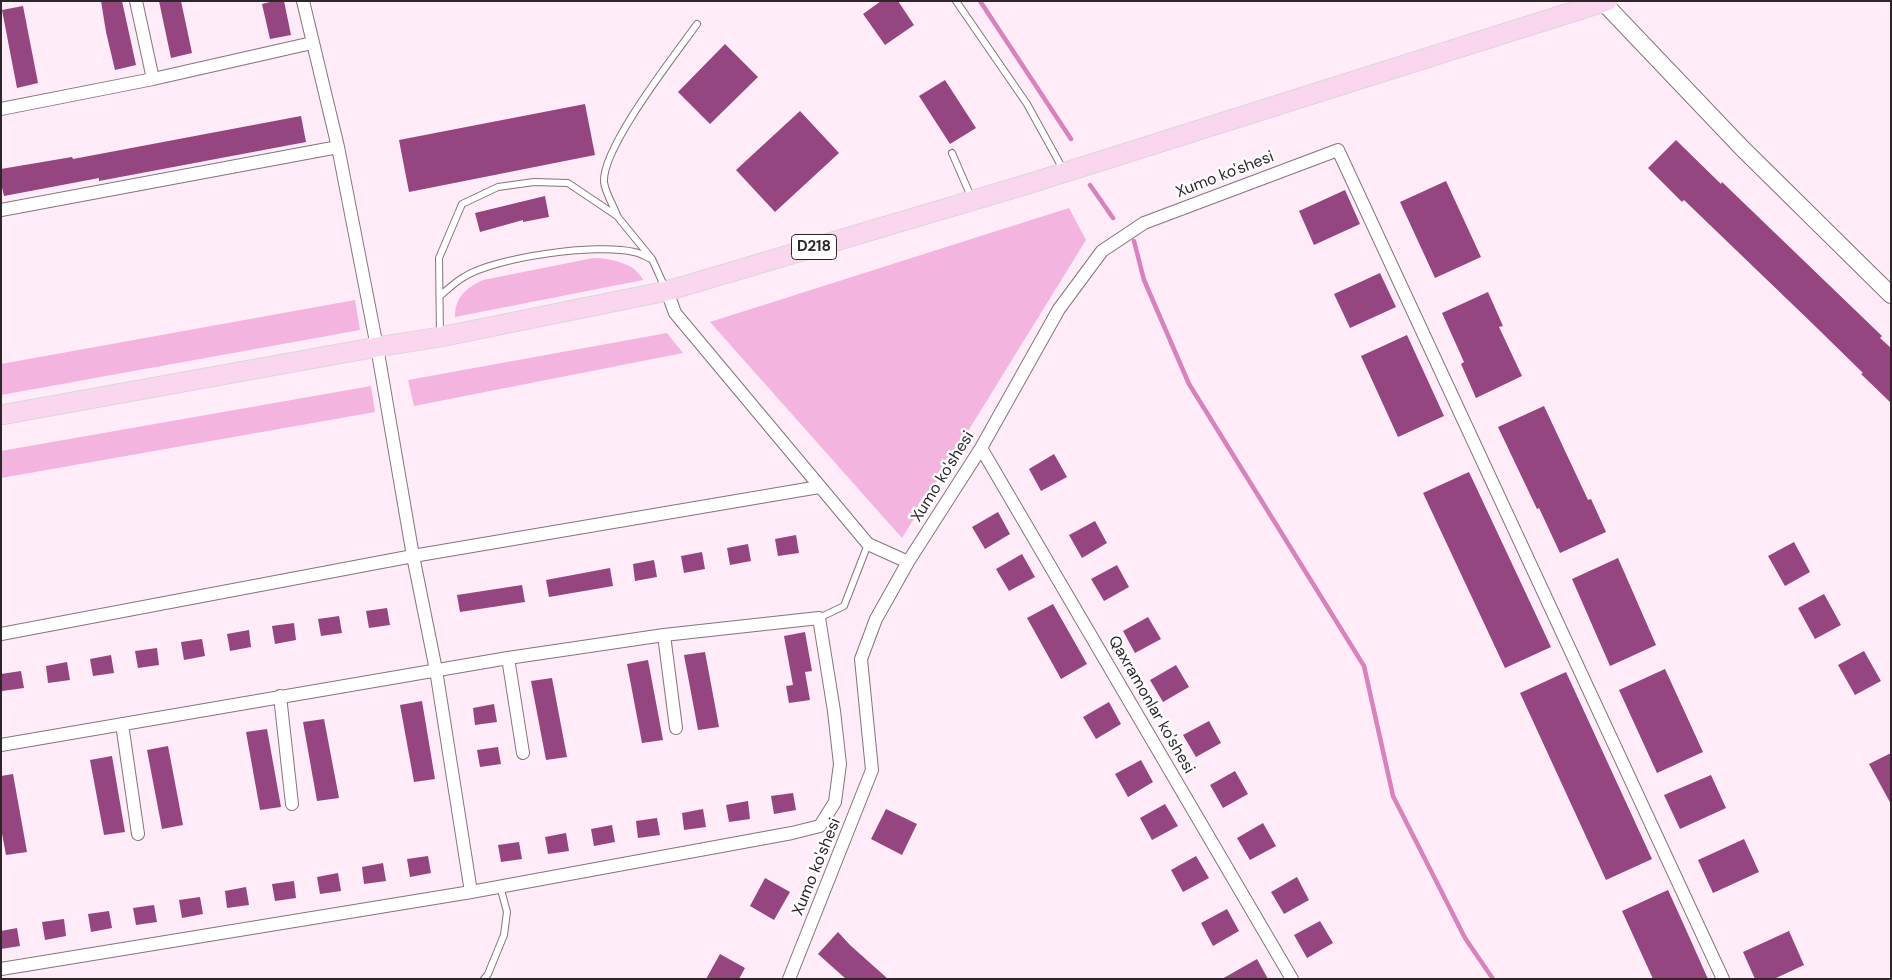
<!DOCTYPE html>
<html>
<head>
<meta charset="utf-8">
<style>
	body { margin:0 }
	#map { position:relative; width:1892px; height:980px; overflow:hidden; background:#ffecf8; font-family:"DM Sans",sans-serif }
	canvas { display:block }
	.frame { position:absolute; inset:0; border:2px solid #2d262b; pointer-events:none }
</style>
</head>
<body>
<div id="map">
<canvas width="1892" height="980"></canvas>
<div class="frame"></div>
</div>
<script>
const g = document.querySelector('canvas').getContext('2d');
g.lineJoin = 'round';
function paint(path, color) { g.fillStyle = color; g.fill(path, 'evenodd'); }
function stroke(path, color, width, dash) { g.strokeStyle = color; g.lineWidth = width; g.lineCap = dash ? 'butt' : 'round'; g.setLineDash(dash || []); g.stroke(path); }
function label(font, color, halo, rows, align = 'center') {
  g.font = font + ' "DM Sans",sans-serif'; g.lineWidth = 5; g.setLineDash([]); g.textBaseline = 'middle'; g.strokeStyle = halo; g.fillStyle = color; for (const [text, x, y, turn = 0] of rows) {
    g.save(); g.translate(x, y); g.rotate((+turn || 0) * Math.PI / 180); g.textAlign = isNaN(turn) ? turn : align; if (halo) g.strokeText(text, 0, 0); g.fillText(text, 0, 0); g.restore();
  }
}
paint(new Path2D(`
	M1069,208L1086,240L902,538L710,322Z
	M593,258C609,258 636,263 643,280L455,317C455,297 466,288 483,280Z
	M355,300L360,330L1,395V364Z
	M667,333L683,353L414,406L408,380Z
	M371,386L375,412L1,478V451Z`), '#f3b4df');
stroke(new Path2D(`
	M980,1L1071,139
	M1090,185L1113,218
	M1134,241L1144,280L1189,384L1364,666L1393,796L1465,938L1493,979`), '#d781bd', 4.5);
paint(new Path2D(`
	M101,1H122L136,65L115,70L106,32Z
	M159,1H181L192,53L171,58Z
	M274,1H284L291,35L270,39L262,4Z
	M881,1H898L914,25L885,45L863,14Z
	M23,6L38,83L17,88L2,10Z
	M725,44L758,77L710,124L678,92Z
	M945,80L976,128L950,144L919,96Z
	M585,104L595,155L409,192L399,140Z
	M800,111L839,153L775,212L736,170Z
	M301,116L306,142L99,181V178L4,196L1,183V169L72,157L73,159Z
	M1676,140L1721,184L1722,182L1882,336L1880,338L1891,348V403L1861,374L1863,373L1816,327L1684,200L1682,202L1648,168Z
	M1446,181L1481,257L1435,278L1400,202Z
	M1345,190L1360,224L1314,245L1299,211Z
	M545,196L549,217L523,222V220L480,232L475,213Z
	M1380,273L1396,307L1350,328L1334,294Z
	M1488,292L1503,326L1499,327L1522,376L1476,398L1461,364L1464,362L1442,313Z
	M1407,335L1444,416L1398,437L1361,356Z
	M1544,406L1588,500L1591,499L1606,532L1560,553L1539,508L1537,509L1498,427Z
	M1054,454L1067,477L1041,491L1029,469Z
	M1469,472L1551,647L1505,668L1423,493Z
	M998,512L1010,534L985,549L972,527Z
	M1095,521L1107,543L1082,558L1069,535Z
	M796,535L799,553L778,556L775,539Z
	M1794,542L1810,572L1785,586L1768,556Z
	M748,544L751,561L730,565L727,548Z
	M702,552L705,569L684,573L681,556Z
	M1022,554L1035,577L1009,591L996,569Z
	M1618,558L1656,645L1610,666L1572,579Z
	M654,560L657,577L635,581L633,564Z
	M1117,565L1129,587L1104,601L1091,579Z
	M610,568L613,586L549,597L546,580Z
	M522,585L525,602L460,612L457,595Z
	M1824,594L1841,625L1815,639L1798,608Z
	M1053,604L1087,664L1061,679L1027,618Z
	M387,608L390,625L369,628L366,611Z
	M339,616L342,633L321,636L318,619Z
	M1148,617L1161,639L1135,653L1123,631Z
	M294,623L296,640L275,644L272,626Z
	M249,630L251,647L230,651L227,634Z
	M805,632L812,671L805,672L810,700L789,703L786,686L793,685L784,636Z
	M202,639L205,656L184,660L181,642Z
	M157,648L159,665L138,668L135,651Z
	M1864,651L1881,681L1855,695L1838,665Z
	M705,652L719,727L698,730L684,655Z
	M111,655L114,673L93,676L90,659Z
	M648,660L663,740L642,743L627,664Z
	M67,662L70,680L48,683L46,666Z
	M1176,665L1189,687L1163,702L1150,680Z
	M1665,669L1703,752L1657,773L1619,690Z
	M21,671L24,688L2,691L1,674Z
	M1566,672L1652,859L1606,880L1520,693Z
	M552,678L567,757L546,760L531,681Z
	M422,701L435,779L414,782L400,705Z
	M1109,702L1121,724L1096,739L1083,717Z
	M494,704L497,722L475,725L473,708Z
	M324,719L339,798L317,801L303,722Z
	M1209,721L1221,743L1196,757L1183,735Z
	M267,729L281,807L260,810L246,732Z
	M168,746L183,825L162,829L147,750Z
	M498,747L501,764L480,767L477,750Z
	M1891,753V804L1869,764Z
	M112,756L125,832L104,835L90,760Z
	M1141,760L1153,782L1128,797L1115,774Z
	M1235,771L1248,794L1223,808L1210,785Z
	M13,774L27,852L6,855L1,828V776Z
	M1711,775L1726,808L1680,829L1664,795Z
	M793,793L796,810L774,814L771,796Z
	M748,801L750,819L729,822L726,805Z
	M1165,804L1178,826L1152,840L1140,818Z
	M703,809L706,827L684,830L682,813Z
	M886,809L917,824L902,855L871,839Z
	M657,818L660,835L638,838L636,821Z
	M1263,823L1276,846L1250,860L1237,838Z
	M612,825L615,842L594,846L591,829Z
	M566,833L569,851L548,854L545,837Z
	M1744,839L1759,872L1713,893L1698,860Z
	M519,842L522,859L501,862L498,845Z
	M428,856L431,873L410,877L407,859Z
	M1196,856L1209,878L1183,892L1171,870Z
	M383,863L386,881L364,884L362,867Z
	M338,873L341,891L320,894L317,877Z
	M1297,877L1309,900L1284,914L1271,892Z
	M765,878L790,892L774,920L750,906Z
	M294,881L296,898L275,901L272,884Z
	M246,887L249,905L227,908L225,891Z
	M1668,890L1683,923L1708,979H1653L1622,911Z
	M200,897L203,914L182,918L179,900Z
	M154,905L157,922L136,925L133,908Z
	M1227,909L1239,931L1213,946L1201,923Z
	M109,911L112,928L91,932L88,914Z
	M64,919L66,936L45,940L42,922Z
	M1320,921L1333,943L1307,958L1294,935Z
	M17,928L20,946L1,949V931Z
	M1789,931L1804,965L1774,979H1755L1743,952Z
	M838,932L850,945L888,979H846L818,954Z
	M720,954L745,968L739,979H706Z
	M1257,959L1268,979H1222Z`), '#95457f');
const lane = new Path2D(`
	M956,1L1027,104L1064,171
	M952,153L972,199
	M617,215C613,205 605,192 604,182C602,147 675,55 697,24
	M440,296C448,289 455,282 464,277C495,257 598,243 634,252C640,253 646,257 651,259
	M440,336L439,258L462,204L498,187L534,182L568,183L617,216L652,259L666,290
	M819,618L844,606L868,544
	M484,979L488,974L504,935L507,912L500,886`);
const street = new Path2D(`
	M136,1L153,79
	M303,1L338,147L377,347L413,556L436,670L471,892
	M1,109L153,79L312,43
	M1,210L338,147
	M667,291L675,313L868,544L908,562
	M981,448L1292,979
	M1,634L413,556L819,487
	M664,635L676,728
	M508,658L523,753
	M280,696L292,804
	M122,724L138,834
	M1,745L508,658L664,635L819,618L834,711L840,764L835,802L820,826L792,833L471,892L1,969
	M789,979L872,770L861,659L876,619L908,562L981,448L1059,309L1102,251L1144,223L1338,150L1723,979`);
const secondary = new Path2D(`
	M1602,1L1742,148L1891,295`);
const primary = new Path2D(`
	M1,415L377,347L440,337L667,291L1028,184L1607,1`);
stroke(lane, '#84737e', 8);
stroke(street, '#84737e', 14);
stroke(secondary, '#84737e', 18);
stroke(primary, '#d9d8d9', 21);
stroke(lane, '#fff', 6);
stroke(street, '#fff', 12);
stroke(secondary, '#fff', 16);
stroke(primary, '#fad7ef', 19);
for (const [x, y, w] of [
	[814,247,45]
]) { const box = new Path2D(); box.roundRect(x - w / 2, y - 12.5, w, 25, 4); g.fillStyle = '#fff'; g.fill(box); stroke(box, '#2d262b', 1); }
label('bold 15px', '#2d262b', null, [
	["D218",814,247]
]);
label('16px', '#2d262b', '#fff', [
	["Xumo ko'shesi",1225,175,-21],
	["Xumo ko'shesi",943,477,-58],
	["Qaxramonlar ko'shesi",1151,705,60],
	["Xumo ko'shesi",817,867,-68]
]);
</script>
</body>
</html>
